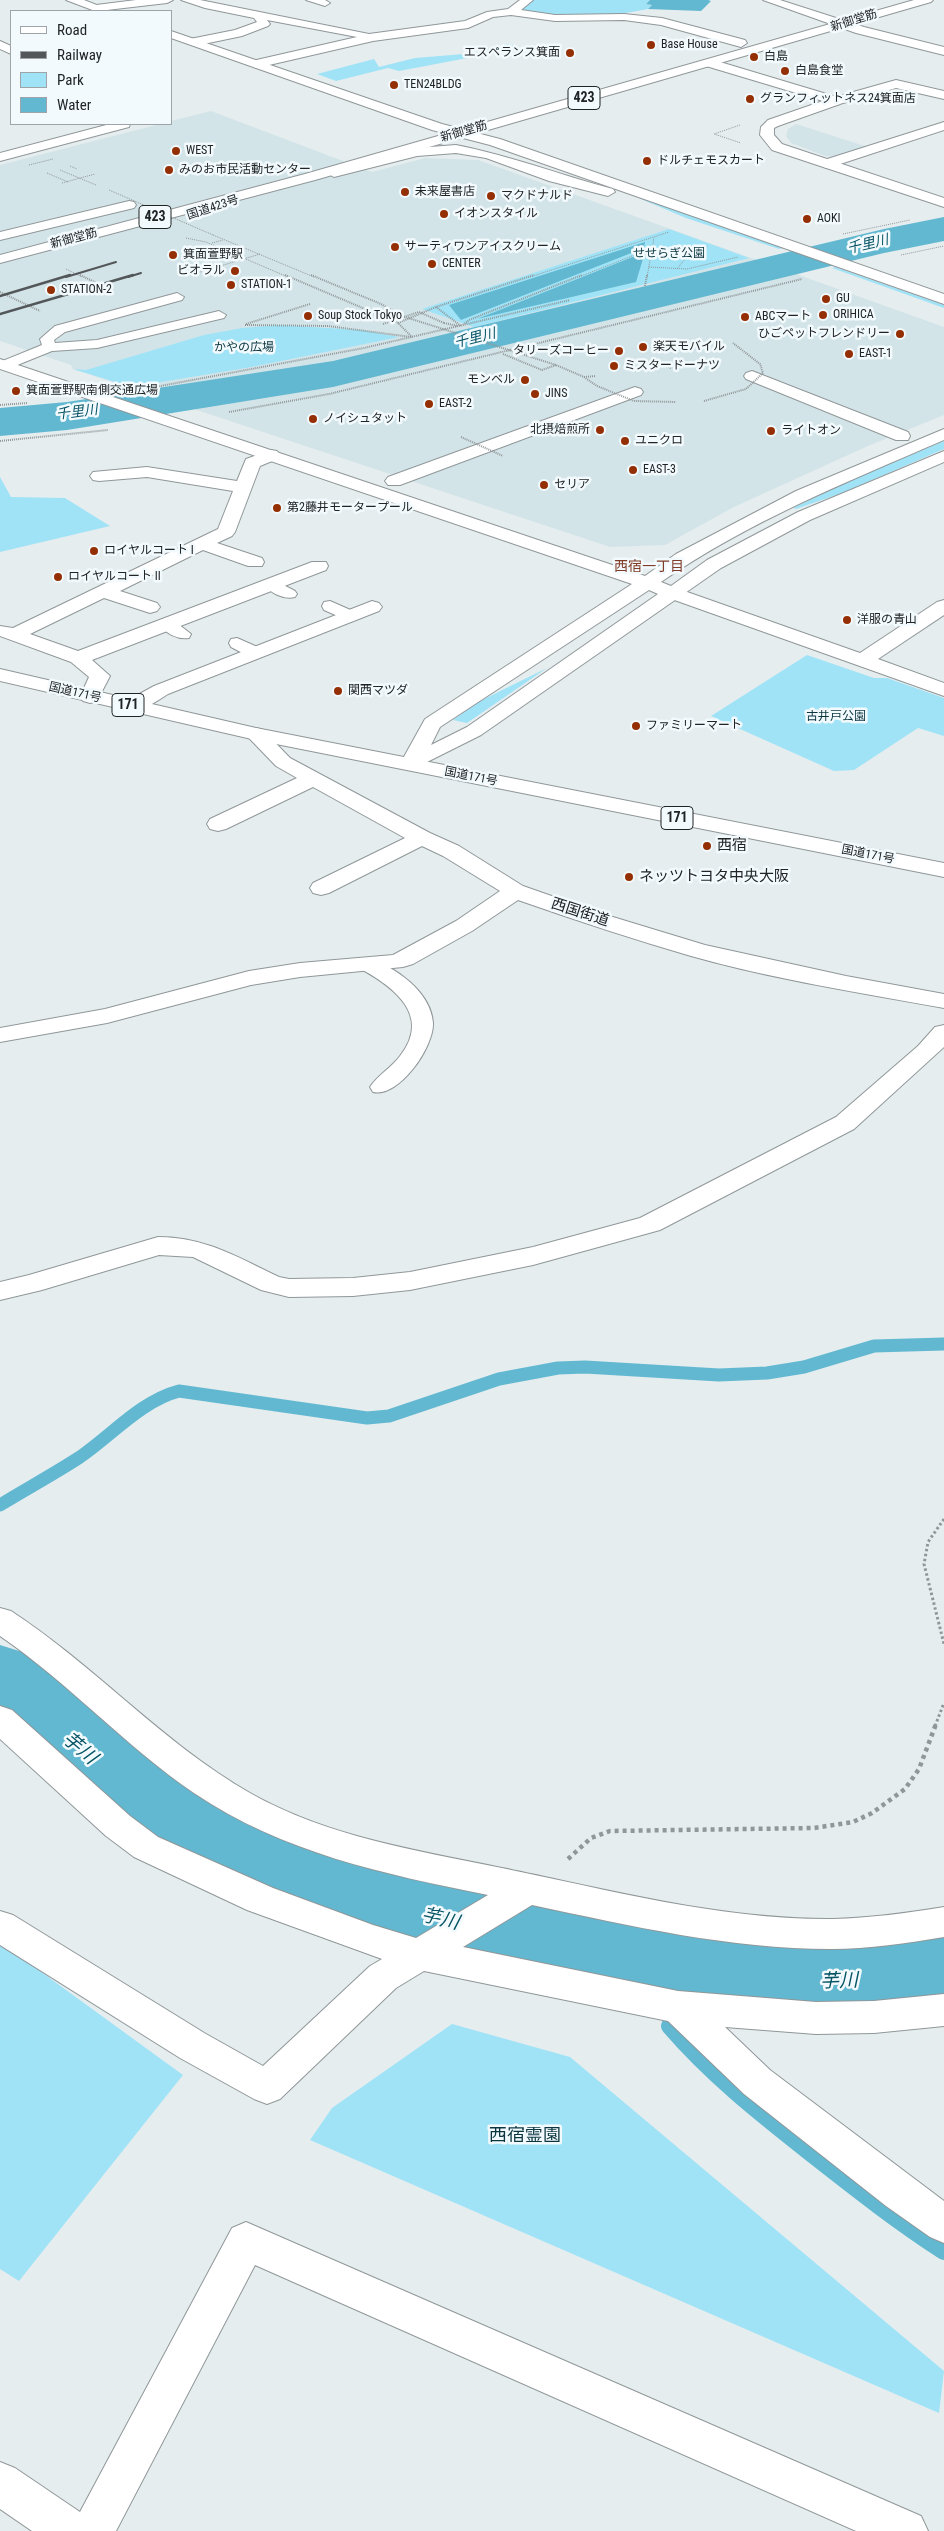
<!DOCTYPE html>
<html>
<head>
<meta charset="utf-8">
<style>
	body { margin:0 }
	#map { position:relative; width:944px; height:2531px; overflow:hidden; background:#e5edef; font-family:"Roboto Condensed",sans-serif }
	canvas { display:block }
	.legend { position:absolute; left:10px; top:10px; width:162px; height:115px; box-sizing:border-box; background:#f2fafd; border:1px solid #9ea4a7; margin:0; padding:6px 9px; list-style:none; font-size:15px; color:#212425 }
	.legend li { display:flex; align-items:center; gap:10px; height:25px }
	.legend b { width:25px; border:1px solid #9ea4a7 }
</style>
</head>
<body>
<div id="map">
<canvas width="944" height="2531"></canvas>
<ul class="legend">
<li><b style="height:6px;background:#fff"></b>Road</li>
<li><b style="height:6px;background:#535759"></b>Railway</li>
<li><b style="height:14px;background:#a0e3f7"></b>Park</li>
<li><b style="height:14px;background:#62b8d0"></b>Water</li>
</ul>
</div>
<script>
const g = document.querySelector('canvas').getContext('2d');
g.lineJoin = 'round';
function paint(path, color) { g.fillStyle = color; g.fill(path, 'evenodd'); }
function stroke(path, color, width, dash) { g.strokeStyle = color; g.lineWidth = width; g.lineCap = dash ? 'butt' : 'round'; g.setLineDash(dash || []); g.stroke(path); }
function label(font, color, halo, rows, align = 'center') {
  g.font = font + ' "Roboto Condensed","Noto Sans JP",sans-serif'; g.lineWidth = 5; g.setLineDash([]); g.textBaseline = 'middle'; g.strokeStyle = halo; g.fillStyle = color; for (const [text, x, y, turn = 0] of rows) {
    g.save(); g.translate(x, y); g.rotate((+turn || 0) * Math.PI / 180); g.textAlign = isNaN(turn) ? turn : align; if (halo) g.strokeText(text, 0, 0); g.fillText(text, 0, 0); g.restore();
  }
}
paint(new Path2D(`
	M211,111L372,172L425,158L478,160L944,327V415L868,446L734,507L665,545L610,547L73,369L71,365L0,341V165L160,124H171V121Z
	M796,124L868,147L839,157L825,156L791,143L786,136L788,129Z`), '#d3e4e9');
paint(new Path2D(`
	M533,0H650L646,4L652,5L648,9L609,16L575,17L525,12L522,9Z
	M507,44L516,46L499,52L399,71L388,68L336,81L317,74L374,59L379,67L415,58L476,53Z
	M644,198L783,248L779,249L686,218L641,199Z
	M669,229L749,258L474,327L422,309Z
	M835,267L944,305V308L832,268Z
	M279,325L361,330L399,337L252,367L131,387L73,369L86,370L204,335L242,328Z
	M944,441V449L842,493L796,509L793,508L849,481Z
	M0,477L11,497L65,498L110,526L0,552Z
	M807,655L874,678H887L944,698V736L918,728L854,770L834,771L711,716Z
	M547,668L467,723L453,720L480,701Z
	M0,1942L183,2075L19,2281L0,2269Z
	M452,2024L570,2057L944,2371L939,2413L310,2140L332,2108Z`), '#a0e3f7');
paint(new Path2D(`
	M650,0H708L711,1L701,11L648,9L652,5L646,4Z
	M645,242L644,248L461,320L449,305Z
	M645,252L636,282L477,319Z`), '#62b8d0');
stroke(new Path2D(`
	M0,1505C26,1489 54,1474 80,1457C112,1435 141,1401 179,1391L367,1418L389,1416L499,1379L558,1368L585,1367L719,1375L767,1373L804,1367L874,1346L944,1344`), '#62b8d0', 13);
stroke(new Path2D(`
	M670,2026C713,2076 763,2115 815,2156C857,2189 899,2222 944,2251`), '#62b8d0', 18);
paint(new Path2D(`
	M944,217V241L884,253L333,387L67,430L0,436V408L67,402L333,361L884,229Z
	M0,1645L32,1655L131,1741L210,1795L286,1835L344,1855L489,1889L735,1935L786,1939H826L944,1929V2015C892,2022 839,2029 787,2027C717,2024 649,2006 581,1992C443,1964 302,1937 177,1870C110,1835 54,1785 0,1733Z`), '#62b8d0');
const lane = new Path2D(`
	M306,0H325L330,3L325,6Z
	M177,293L184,297L182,300L65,332L54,340L55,343L97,340L219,311L226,315L224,318L97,348L52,351L10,368H0V362L42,345L40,339L55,326Z
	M272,579L295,591L297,594L295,597C284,600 270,593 264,584Z
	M330,601L355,612L357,616L349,621L324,610L322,606L324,602Z
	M167,619L173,620L191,634L189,638C178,640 165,633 159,624L161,620Z
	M237,638L262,649L265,653L262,657H250L231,647L229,643L231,639Z
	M368,959C395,966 431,992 433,1023C434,1047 399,1098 373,1092L370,1087C378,1075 391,1068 400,1056C432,1016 394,987 361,969L358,965L361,961Z`);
const street = new Path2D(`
	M136,0H173L167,3L98,11L90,8L96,5Z
	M181,0H200L369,34L465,21L487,12L508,9L520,0H533L521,10L555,15L624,14L662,18L745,40L747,43L741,47L661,25L624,20L555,21L511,15L493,17L468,28L373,41L256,68L250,64L252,61L357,37L267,20L270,24L268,26L242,36L194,46L188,42L190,39L235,30L257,22L254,18L205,8Z
	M763,0H780L864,27L944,47V55L856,33Z
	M896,80L944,91V99L896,88L836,105L830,101L832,98Z
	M944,122V130L831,167L826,168L819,164L821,161Z
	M456,145C509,155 560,175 613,189L615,192L608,196L549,181L486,158L456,153L417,156L334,177L327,173L329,170L417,148Z
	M752,371L908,432L910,436L908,440H896L746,379L744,376L746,373Z
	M635,387L641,389L643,392L641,395L400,485H388L385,481L388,477Z
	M271,450L277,451L280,455L277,459L260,466L235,532L232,536L217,543L262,558L264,562L262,566H248L203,550L120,591L157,603L160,607L157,611L150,613L104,598L30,634L78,651L312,562H326L328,566L326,570L92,660L110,676L97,701L90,703L83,701L80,697L89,677L71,662L0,636V626L13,628L218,529L233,491L147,477L99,481L93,480L90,476L93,472L147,467L237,481L246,459Z
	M673,587L860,653L937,602L944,600V615L878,659L944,683V696L666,597L664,593L666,589Z
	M372,601L379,603L382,607L379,611L168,694C155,702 140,714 125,710L122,706L125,702L154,686Z
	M256,728L263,730L290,758L430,833L459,846L523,886L603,914L705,945L846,976L944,994V1008C861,993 772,979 691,956C633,939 575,920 518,900L472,931L413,964L403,967L300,977L251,985L107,1023L0,1042V1028L105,1009L249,971L300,963L393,955L456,921L500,891L443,856L422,846L329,893L321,895L313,893L310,888L313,883L405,838L313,787L226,829L218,831L210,829L207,824L210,819L297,778L276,766L249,738L246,734L249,730Z
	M944,1025V1047L854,1129L660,1230L533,1265L410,1290L353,1296L289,1297L261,1290L193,1257L159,1255L42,1290L0,1300V1282L29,1275L158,1237C205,1237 237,1257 279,1277L289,1279L353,1278L410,1272L533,1247L640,1218L836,1117L918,1046L935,1027Z
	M0,1608L11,1611C95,1666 164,1744 250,1793C328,1837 415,1850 502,1868C610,1890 721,1920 833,1919C870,1918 907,1913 944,1907V1937C907,1943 869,1949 831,1949C730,1949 631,1926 532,1905L463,1947L678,1991L816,2002L874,2001L944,1994V2026L874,2033L816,2034L725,2027L770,2070L944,2201V2243L930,2237L886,2206L744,2094L668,2021L424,1971L396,1988L280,2099L267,2104L254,2099L180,2058L0,1945V1911L13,1915L206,2034L263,2066L370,1966L382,1959L247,1910L134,1857L106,1836L0,1739V1706L12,1710L130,1816L158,1837L273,1888L373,1925L416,1938L488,1895C384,1874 283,1853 194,1793C125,1746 69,1683 0,1636Z
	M246,2222L921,2516L928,2531H856L255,2265L116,2531H32L0,2509V2462L15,2468L80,2512L232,2228Z`);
const secondary = new Path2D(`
	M66,0H84L112,11H95Z
	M171,31L442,124L500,139L944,294V304L490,145L432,130L171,38Z
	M0,41L11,46V54L0,49Z
	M710,59L840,98L842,101L840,104L778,126L774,128V135L782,144L944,198V207L772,150L760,135L761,127L768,120L823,101L706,66L704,63L706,60Z
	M110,124H130L129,127L0,161V153Z
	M0,359L645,576L676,554L796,491L944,429V440C847,482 747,522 661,582L671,586L707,560L798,512L944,451V462L810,520L721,568L481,735L411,770L404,768L400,764L425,719L632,584L0,369ZM649,590L658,594L467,727L431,745L440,727Z`);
const highway = new Path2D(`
	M914,0H933L931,2L315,180L0,263V255L305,174Z
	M129,201L134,202L136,205L134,208L0,240V232Z
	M0,669L256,728L944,863V877L256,740L0,681Z`);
stroke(lane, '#909799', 2);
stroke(street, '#909799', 2);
stroke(secondary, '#909799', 2);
stroke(highway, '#909799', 2);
stroke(new Path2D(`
	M740,125L714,134L741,143
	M70,166L77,169
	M60,170L96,185
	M47,173L68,182
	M62,183L95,174
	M843,234L910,220
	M213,235L314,277
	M186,238L206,242L288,277
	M212,243L223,240
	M901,255L944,246
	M649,267L687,269L738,257
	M66,269L82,277
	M677,269L689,254L708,246
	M190,275L217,267
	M530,277L669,232
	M579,277L652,248
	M647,277L654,238`), '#919798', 1, [1, 1]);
stroke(new Path2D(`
	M80,275L107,288
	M285,275L398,323L412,337
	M311,275L381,304L402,316
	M645,286L647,275
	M0,292L40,311
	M436,307L461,326
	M398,323L436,307L534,275
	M444,323L458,326
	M246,324L310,304
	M245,325L328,326L411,337
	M463,325L469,320L582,275
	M503,354L542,370L556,365
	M647,367L661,364L671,368
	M584,377L596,376
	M155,387L364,348L570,300
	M0,405L27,403
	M229,412L329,394L802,279
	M0,441L108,430`), '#919798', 2, [1, 1]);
stroke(new Path2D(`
	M944,1519L928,1542L924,1564L944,1644
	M935,1726L944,1703`), '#919798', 3, [2.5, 2.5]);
stroke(new Path2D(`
	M568,1859L591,1838L610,1831L814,1828L853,1822L872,1813L905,1789L919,1769L936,1724`), '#919798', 4.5, [4, 4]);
paint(lane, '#fff');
paint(street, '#fff');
paint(secondary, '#fff');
paint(highway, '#fff');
stroke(new Path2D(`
	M66,277L116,262
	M128,277L141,273`), '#535759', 2);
stroke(new Path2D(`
	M0,296L70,275
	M0,314L133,275`), '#535759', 2.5);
stroke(new Path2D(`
	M29,165L53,159
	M109,190L213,235
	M217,267L260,254`), '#919798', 1, [1, 1]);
stroke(new Path2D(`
	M402,316L556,365L584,377L597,386L634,401L676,402
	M383,324L419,312L444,323
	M704,401L746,389L763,373L760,364L733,343
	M461,437L503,456`), '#919798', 2, [1, 1]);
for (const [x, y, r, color] of [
	[651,45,5,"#942e03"],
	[570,53,5,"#942e03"],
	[754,57,5,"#942e03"],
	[785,71,5,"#942e03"],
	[394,85,5,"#942e03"],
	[750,99,5,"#942e03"],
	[176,151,5,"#942e03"],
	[647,161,5,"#942e03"],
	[169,170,5,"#942e03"],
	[405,192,5,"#942e03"],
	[491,196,5,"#942e03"],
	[444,214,5,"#942e03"],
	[807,219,5,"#942e03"],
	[395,247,5,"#942e03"],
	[173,255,5,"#942e03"],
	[432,264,5,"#942e03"],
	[235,271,5,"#942e03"],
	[231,285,5,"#942e03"],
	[51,290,5,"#942e03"],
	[826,299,5,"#942e03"],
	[823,315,5,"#942e03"],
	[308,316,5,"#942e03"],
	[745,317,5,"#942e03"],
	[900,334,5,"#942e03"],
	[643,347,5,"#942e03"],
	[619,351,5,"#942e03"],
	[849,354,5,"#942e03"],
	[614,366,5,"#942e03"],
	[525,380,5,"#942e03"],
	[16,391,5,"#942e03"],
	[535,394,5,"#942e03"],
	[429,404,5,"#942e03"],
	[313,419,5,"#942e03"],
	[600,430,5,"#942e03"],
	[771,431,5,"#942e03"],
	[625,441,5,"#942e03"],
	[633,470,5,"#942e03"],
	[544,485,5,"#942e03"],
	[277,508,5,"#942e03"],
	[94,551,5,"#942e03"],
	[58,577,5,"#942e03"],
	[847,620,5,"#942e03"],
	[338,691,5,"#942e03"],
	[636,726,5,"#942e03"],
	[707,846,5,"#942e03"],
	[629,877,5,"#942e03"]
]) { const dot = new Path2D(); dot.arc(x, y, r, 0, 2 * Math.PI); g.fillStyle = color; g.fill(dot); stroke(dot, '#f2fafd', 2); }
label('12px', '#212425', '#f2fafd', [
	["新御堂筋",854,21,-17],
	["新御堂筋",464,132,-16],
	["国道423号",213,208,-18],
	["新御堂筋",74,239,-15],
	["国道171号",75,693,13],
	["国道171号",471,777,11],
	["国道171号",868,855,11]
]);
label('12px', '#212425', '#f2fafd', [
	["Base House",661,45],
	["エスペランス箕面",560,53,"right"],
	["白島",764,57],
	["白島食堂",795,71],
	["TEN24BLDG",404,85],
	["グランフィットネス24箕面店",760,99],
	["WEST",186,151],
	["ドルチェモスカート",657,161],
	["みのお市民活動センター",179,170],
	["未来屋書店",415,192],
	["マクドナルド",501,196],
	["イオンスタイル",454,214],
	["AOKI",817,219],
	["サーティワンアイスクリーム",405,247],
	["箕面萱野駅",183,255],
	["CENTER",442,264],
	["ビオラル",225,271,"right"],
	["STATION-1",241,285],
	["STATION-2",61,290],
	["GU",836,299],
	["ORIHICA",833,315],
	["Soup Stock Tokyo",318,316],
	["ABCマート",755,317],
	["ひごペットフレンドリー",890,334,"right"],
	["楽天モバイル",653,347],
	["タリーズコーヒー",609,351,"right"],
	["EAST-1",859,354],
	["ミスタードーナツ",624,366],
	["モンベル",515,380,"right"],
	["箕面萱野駅南側交通広場",26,391],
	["JINS",545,394],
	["EAST-2",439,404],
	["ノイシュタット",323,419],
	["北摂焙煎所",590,430,"right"],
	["ライトオン",781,431],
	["ユニクロ",635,441],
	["EAST-3",643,470],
	["セリア",554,485],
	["第2藤井モータープール",287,508],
	["ロイヤルコート I",104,551],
	["ロイヤルコート II",68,577],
	["洋服の青山",857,620],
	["関西マツダ",348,691],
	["ファミリーマート",646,726]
], 'left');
label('12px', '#0b353f', '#f2fafd', [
	["せせらぎ公園",669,254],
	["かやの広場",244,348],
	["古井戸公園",836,717]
]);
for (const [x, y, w] of [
	[584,98,32],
	[155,217,32],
	[128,705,32],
	[677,818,32]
]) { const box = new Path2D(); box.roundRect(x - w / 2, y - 11.5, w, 23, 4); g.fillStyle = '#f2fafd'; g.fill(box); stroke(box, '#212425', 1); }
label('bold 14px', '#212425', null, [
	["423",584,98],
	["423",155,217],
	["171",128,705],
	["171",677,818]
]);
label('italic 14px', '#075465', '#f2fafd', [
	["千里川",868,245,-13],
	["千里川",475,339,-14],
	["千里川",77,413,-7]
]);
label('14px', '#803c26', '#f2fafd', [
	["西宿一丁目",649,567]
]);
label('15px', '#212425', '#f2fafd', [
	["西宿",717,846],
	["ネッツトヨタ中央大阪",639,877]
], 'left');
label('15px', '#212425', '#f2fafd', [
	["西国街道",580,913,18]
]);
label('18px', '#0b353f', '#f2fafd', [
	["西宿霊園",525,2136]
]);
label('italic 19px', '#075465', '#f2fafd', [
	["芋川",79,1749,40],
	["芋川",440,1920,13],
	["芋川",839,1982,-2]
]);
</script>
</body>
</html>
